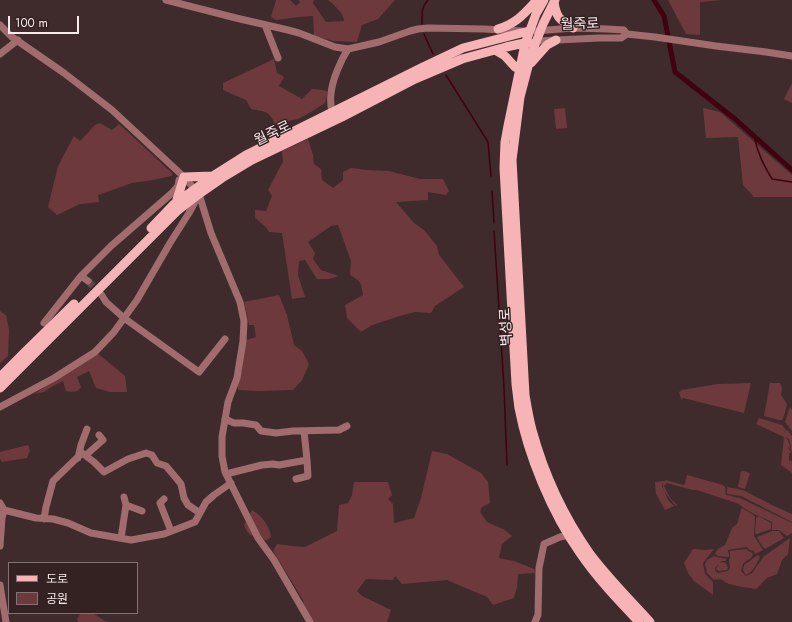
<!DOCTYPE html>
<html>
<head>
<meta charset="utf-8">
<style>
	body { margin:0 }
	#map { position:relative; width:792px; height:622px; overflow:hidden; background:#3f2b2c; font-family:Jost,"Noto Sans KR",sans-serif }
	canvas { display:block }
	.legend { position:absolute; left:8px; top:562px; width:130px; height:52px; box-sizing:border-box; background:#342122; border:1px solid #837273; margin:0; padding:5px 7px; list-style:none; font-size:12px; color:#f9ebec }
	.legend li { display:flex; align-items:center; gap:8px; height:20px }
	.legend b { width:20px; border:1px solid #837273 }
	.scale { position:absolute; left:8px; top:16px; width:71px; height:18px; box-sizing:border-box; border:2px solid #f9ebec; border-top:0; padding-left:5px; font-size:12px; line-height:14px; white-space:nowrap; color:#f9ebec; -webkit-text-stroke:3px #342122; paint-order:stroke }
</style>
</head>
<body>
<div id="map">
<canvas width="792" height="622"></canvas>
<ul class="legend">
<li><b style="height:5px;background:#f7b4b7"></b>도로</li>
<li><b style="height:11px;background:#6e393d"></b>공원</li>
</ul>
<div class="scale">100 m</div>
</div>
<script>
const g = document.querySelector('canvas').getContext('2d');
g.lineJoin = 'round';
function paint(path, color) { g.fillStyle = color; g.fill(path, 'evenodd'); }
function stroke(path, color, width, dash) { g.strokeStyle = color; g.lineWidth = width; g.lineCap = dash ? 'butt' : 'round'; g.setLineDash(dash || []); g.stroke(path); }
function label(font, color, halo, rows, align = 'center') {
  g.font = font + ' Jost,"Noto Sans KR",sans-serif'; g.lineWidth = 3; g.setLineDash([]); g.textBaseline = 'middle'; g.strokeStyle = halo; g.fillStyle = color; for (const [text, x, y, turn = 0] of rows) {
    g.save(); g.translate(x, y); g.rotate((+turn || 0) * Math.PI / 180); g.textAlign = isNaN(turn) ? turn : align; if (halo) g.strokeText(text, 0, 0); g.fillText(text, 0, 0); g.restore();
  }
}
paint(new Path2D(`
	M276,0H290L296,6L300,2L299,0H314L313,3L326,22L344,21C343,12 335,6 328,0H395L378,19L362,25L357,42L334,41L314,36L313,16L299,17L276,20L271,17Z
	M668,0H722L700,2V35L686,34Z
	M274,59L277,73L284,77L279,86L302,99L312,89L323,90L328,92L325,103L311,112L298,119L288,121L276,126C269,111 267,112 251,109L246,100L223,90V83Z
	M792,83V103L784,99Z
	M565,108L567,128L556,129L554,109Z
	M703,108L720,112L792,175V197H754L743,185L738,137L706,138Z
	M100,123L112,130L119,124L173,174L171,176L153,180L132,183L98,195L99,202L80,204L57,215L48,207L58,166L74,136L80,141L95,125Z
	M308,139L313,155L314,164L321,169L322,180L333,188L343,180V172L351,168L367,170L389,171L420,179H443L449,191L446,195L428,192V200L396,202L414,223L424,230L437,246L439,255L464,287L435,306L431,313L415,312L403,315L372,325L361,332L347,318L345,305L363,295C361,281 361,282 350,275L351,261L338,225L331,226L308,242L315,253L313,259L321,270L339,276L329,279H317L305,260L299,261L298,275L305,297L292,299L282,233L269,232L266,227L255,218V210L266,211L272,196L268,190L280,167L283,162L282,151Z
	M279,295L287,315L294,345L302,351L309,364L302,380L293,390L260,391L238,390V382L246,340L256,337L254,325H249L244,302Z
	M0,311L6,315L9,330L8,356L0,363Z
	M97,353L117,369L125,376L127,392H110L96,388L89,371L77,377L81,387C78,393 72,392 66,391L63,381L51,387L44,392L34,394Z
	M751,383L744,413L683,398L681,399L679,392L682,390L718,384Z
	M770,383H780L782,388L781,395L787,404L784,416L782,420H779L764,416Z
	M790,407L792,410V431L785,422Z
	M759,418L782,425L786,430L783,432L787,430L792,436V452L790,448L791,447L789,439L785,437L788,440L790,447L788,448L791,452L789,454V461H792V473L781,465L784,437L756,424Z
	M28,445L30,450L27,458L2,462L0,459V452Z
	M432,451L447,454L481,473L488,482L490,503L482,507L480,512L487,522L505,530L512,536L502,544L499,558L514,561L534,569L535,573L518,574L517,587L514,598L493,605L487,597L447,580L402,584L395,576L393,580L366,579L357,591L362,596L391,610L387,622H311L305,614L303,600L273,551L277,544L292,546L305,547L337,531L339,505L348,503L352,495L354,482H388L392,495L388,499L393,504L394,523L414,518L421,498Z
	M741,471H744L750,473L745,489L738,487Z
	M687,475L723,485L725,487L726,495L740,498L792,523V533L787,536L779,530H772V522C762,517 747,512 739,504L697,490H693L667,483L664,486L670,498L677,505L676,506C672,501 663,492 663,486C663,482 664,482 666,480L683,485L685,484Z
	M664,481L662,486L668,500L674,506L665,510L656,494L655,482Z
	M727,487L743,490L772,505L792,514V522L741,496L727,494Z
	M742,508L755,516L754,536C757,539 760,546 763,550L755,554L754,551L750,550L747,547L728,550L729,556L728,557L718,556L715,554L718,549L725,545L732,528L737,524L741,510Z
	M252,510C262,516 270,526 271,537L266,541C255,532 251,542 244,525Z
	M758,516L771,523V529L757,534L755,533L756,518Z
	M772,531H779L784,538L765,549L760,543L757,537Z
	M790,538L788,554L782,560L777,574L767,578L756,589C747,588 737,586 729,584C721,581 724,578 714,580L707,573L705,564L707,560L714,556L717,557L726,559V561H722L719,563L723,562L726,563L728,568L727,570L718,571L716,569L719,564L715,568V571L718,573L728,571L730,568L729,560L730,558V551L746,549L750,552L753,553C753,560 746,559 743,564C742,566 742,569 741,571L746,576L752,573L764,556L766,555Z
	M693,549L706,550L714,549L703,563L705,574L713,582V595L694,581L688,573L684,563Z
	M758,555L760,557C757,563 753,572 746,575L743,570L744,565Z
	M81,613H93L105,621L109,622H78L77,619Z`), '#6e393d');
stroke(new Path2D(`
	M422,24C422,14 421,7 428,0
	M424,34L433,54
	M446,75L488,142L491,176
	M754,136C758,154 763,164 772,179L792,182
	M492,191L494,223
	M494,231L504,387L507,465`), '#41010f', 1.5);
stroke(new Path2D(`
	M654,0L664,16L675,72L735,119L792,170`), '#41010f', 5);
stroke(new Path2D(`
	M88,281L100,293`), '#5b4849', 7, [7, 3.5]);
stroke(new Path2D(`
	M166,0L236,18L288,30L299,33L335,47L348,49L379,42L410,31L418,29L428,28L484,29L522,31
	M0,25L12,37L64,73L112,110L184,177L199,194L211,233L240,302L244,321L243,341L237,378L228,402L222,437V456L225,472L258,538L274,560L310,622
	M265,25L278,58
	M536,31L573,28L607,29L624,30L627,34L655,37L716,46L766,52L792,56
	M537,41L599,38H621L627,34
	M0,54L18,40
	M332,113C331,107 330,100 331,94C332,80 341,60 348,49
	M81,276L88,281
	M101,294L106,302L124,318L199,372L225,339
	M44,323L81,276L111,246L172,193L178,186L179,180
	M0,407L54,378L95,352L114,332L137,300L170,243L189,213L198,196
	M225,419L234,423H243L256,425L261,431L276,433L293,431L339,430L347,426
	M86,455L103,440L99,435
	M78,458L81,445L87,429
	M226,474L262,465L273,464L279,465L307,460L304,431
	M296,479L308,476L307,460
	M164,499L160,503L171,531
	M0,503L4,510L36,518L53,519L68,523L91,533L131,540L164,534L195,522L206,502L214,495L231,483
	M126,505L142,511
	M44,519L46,507L53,481L82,453L94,462L104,472L128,459L146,453L152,455L157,463L166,466L177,479L181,484L184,498L188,505L200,513
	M121,538L126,505L124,497
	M0,546L2,518L4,510
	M0,585L6,622
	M535,622L538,615L539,568L544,544L560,537L573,534`), '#a26c6e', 7);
stroke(new Path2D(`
	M544,0L536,14L525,44L508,126L505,142L504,168L516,384C517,392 518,401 519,408C528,456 552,513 580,553C597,578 618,600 639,622
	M555,0L543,24L531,55L520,97L512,160L525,395C527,407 529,419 532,430C544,474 564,517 590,554C608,578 630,600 650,622
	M554,2C556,16 559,21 572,25L573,28
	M498,29C517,23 524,14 537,0
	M495,50L505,56L515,67L519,69
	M531,63L547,45L556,40
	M176,203L184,177L213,176
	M151,228L173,205L216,174L246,155L423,67L463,48L529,31
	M0,377L25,352L74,304
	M0,388L177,211L199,194L222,178L252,160L342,117L415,79L462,59L506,47L529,42`), '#f7b4b7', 9);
label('14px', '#f9ebec', '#342122', [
	["월죽로",580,25,-2],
	["월죽로",273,134,-26],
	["벽성로",507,327,-93]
]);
</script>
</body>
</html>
